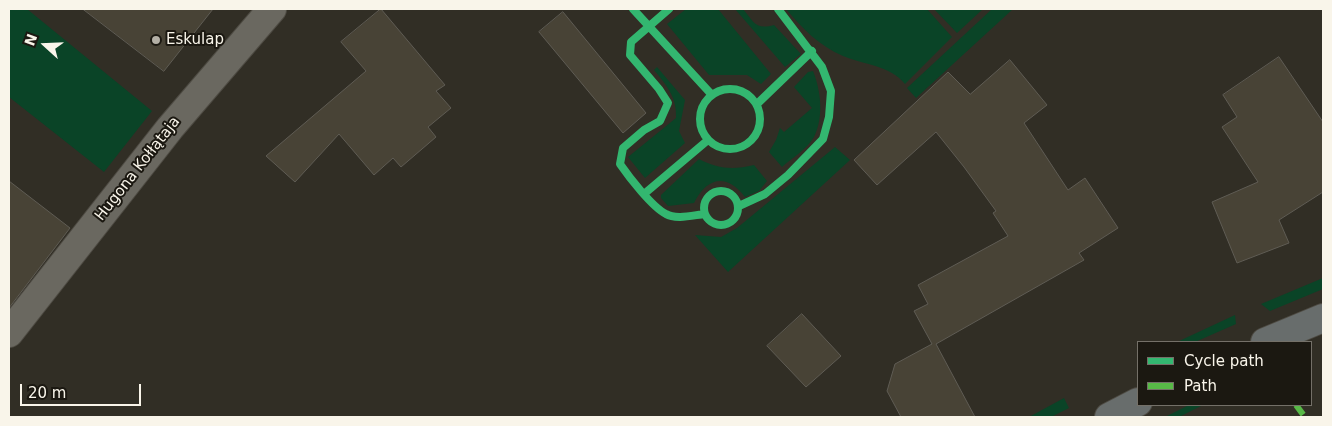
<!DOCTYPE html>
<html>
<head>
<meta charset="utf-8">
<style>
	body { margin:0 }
	#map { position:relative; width:1332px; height:426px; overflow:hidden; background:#312e25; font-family:"DejaVu Sans",sans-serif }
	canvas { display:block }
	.frame { position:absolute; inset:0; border:10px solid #f9f5ea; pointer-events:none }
	.legend { position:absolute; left:1137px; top:341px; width:175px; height:65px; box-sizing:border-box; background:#1b1811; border:1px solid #747068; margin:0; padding:6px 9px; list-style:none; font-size:15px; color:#f9f5ea }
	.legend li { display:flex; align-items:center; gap:10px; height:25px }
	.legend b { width:25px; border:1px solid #747068 }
	.north { position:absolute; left:20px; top:20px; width:50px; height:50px; -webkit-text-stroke:4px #1b1811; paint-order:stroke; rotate:290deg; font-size:14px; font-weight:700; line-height:20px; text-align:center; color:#f9f5ea }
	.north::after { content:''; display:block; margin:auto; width:18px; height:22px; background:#f9f5ea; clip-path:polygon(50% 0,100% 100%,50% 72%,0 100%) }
	.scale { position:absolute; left:20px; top:384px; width:121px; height:22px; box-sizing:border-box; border:2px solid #f9f5ea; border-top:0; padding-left:6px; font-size:15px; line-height:18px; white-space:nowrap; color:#f9f5ea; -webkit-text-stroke:4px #1b1811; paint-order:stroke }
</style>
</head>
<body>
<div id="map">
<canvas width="1332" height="426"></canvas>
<div class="frame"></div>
<ul class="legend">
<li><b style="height:6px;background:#33b770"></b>Cycle path</li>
<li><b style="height:6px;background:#58b947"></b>Path</li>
</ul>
<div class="north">N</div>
<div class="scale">20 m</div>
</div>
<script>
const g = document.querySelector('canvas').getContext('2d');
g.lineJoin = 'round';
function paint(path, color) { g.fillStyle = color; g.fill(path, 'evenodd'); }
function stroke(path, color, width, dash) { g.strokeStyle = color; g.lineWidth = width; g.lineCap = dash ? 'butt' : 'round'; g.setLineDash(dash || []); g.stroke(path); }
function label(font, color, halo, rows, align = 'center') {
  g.font = font + ' "DejaVu Sans",sans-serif'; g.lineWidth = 4; g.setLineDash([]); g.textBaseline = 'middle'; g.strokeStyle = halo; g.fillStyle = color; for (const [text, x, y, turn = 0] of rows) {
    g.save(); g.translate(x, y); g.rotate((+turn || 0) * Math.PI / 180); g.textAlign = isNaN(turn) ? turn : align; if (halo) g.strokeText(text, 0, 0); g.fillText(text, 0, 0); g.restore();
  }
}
paint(new Path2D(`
	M9,9H27L152,111L104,172L9,97Z
	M686,9H718L771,74L761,84L747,75H709L667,24Z
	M735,9H743C754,22 755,30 774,25L801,54L785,67Z
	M786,9H927L952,37L905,84C890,65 864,65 843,56C818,45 803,29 786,9Z
	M934,9H983L957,33Z
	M992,9H1013L916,98L907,88Z
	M657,67L685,100L679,131L685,143L645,178L628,157L676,118C677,97 667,86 654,70Z
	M813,71C821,91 824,117 814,137C808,148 791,159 782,167L769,152L776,140L780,128L784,132L812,108L794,87L808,72Z
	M835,147L850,160L728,272L695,235L721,237L737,228Z
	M699,159C718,169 733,170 754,165L767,181L759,191L745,197C727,173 707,177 694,203L668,206L661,198V195Z
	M1323,278V289L1270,311L1261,304Z
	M1235,315L1236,324L1195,342H1177Z
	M1064,398L1069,408L1051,417H1029Z
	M1189,405H1203L1179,417H1165Z`), '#0a4427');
const building = new Path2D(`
	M83,9H213L164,71Z
	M381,9L445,85L436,91L451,108L428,127L436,137L401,167L393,158L374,175L339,134L295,182L266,156L366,71L341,42Z
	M563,12L646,113L623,133L539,32Z
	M1279,57L1323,122V192L1279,220L1289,243L1237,263L1212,202L1258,182L1222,127L1237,117L1223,95Z
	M1010,60L1047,105L1024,123L1068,190L1085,178L1118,228L1079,253L1084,260L936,344L975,417H901L887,391L895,364L932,344L914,311L928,304L918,285L1008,236L993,213L996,211L964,167L936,132L877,185L854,160L948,72L970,94Z
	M9,181L70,228L9,308Z
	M802,314L841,356L806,387L767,346Z`);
paint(building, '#484336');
stroke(building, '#5f5c54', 1);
const minor = new Path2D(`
	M9,333L170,128L272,9`);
const primary = new Path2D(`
	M1265,342L1323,318
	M1109,417L1138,402`);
stroke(minor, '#4e4b43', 30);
stroke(primary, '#4e4b43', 30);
stroke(minor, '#6a6860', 28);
stroke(primary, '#686d6c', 28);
stroke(new Path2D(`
	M1296,405L1305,417`), '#58b947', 6, [12, 6]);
stroke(new Path2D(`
	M633,9L712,95
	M669,9L631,42L630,55L659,89L668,103L660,121L644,130L623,148L620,164C629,177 652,207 666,214C676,220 694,215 705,214
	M700 119a30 30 0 1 1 60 0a30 30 0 1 1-60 0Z
	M757,104L812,51
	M704 208a17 17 0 1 1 34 0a17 17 0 1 1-34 0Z
	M644,194L708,140
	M739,206L765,194L788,175L823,139L829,117L831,91L822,67L778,9`), '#33b770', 8);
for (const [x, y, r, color] of [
	[156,40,5,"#b3afa5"]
]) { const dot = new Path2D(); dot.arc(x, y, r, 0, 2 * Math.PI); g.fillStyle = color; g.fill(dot); stroke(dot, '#1b1811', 2); }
label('15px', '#f9f5ea', '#1b1811', [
	["Eskulap",166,40]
], 'left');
label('15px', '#f9f5ea', '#1b1811', [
	["Hugona Kołłątaja",138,169,-52]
]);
</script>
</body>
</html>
